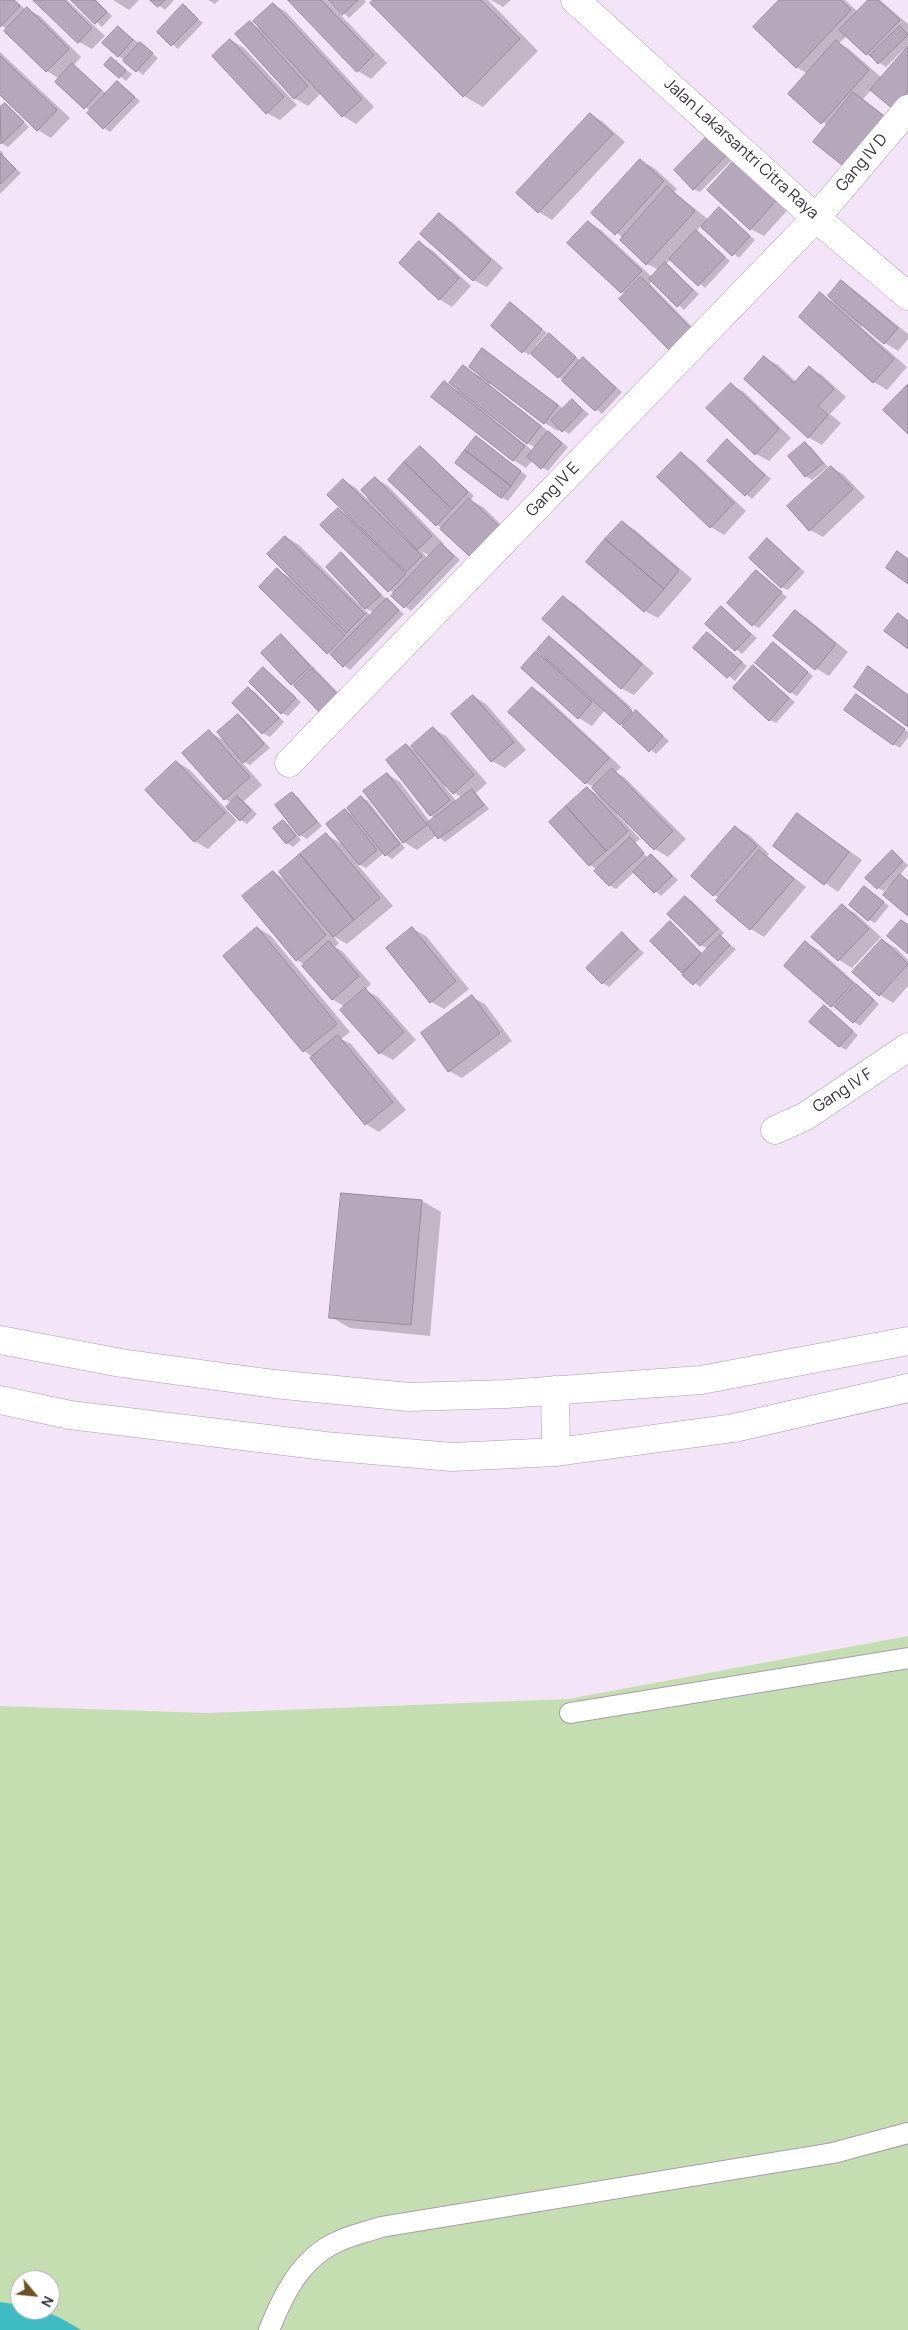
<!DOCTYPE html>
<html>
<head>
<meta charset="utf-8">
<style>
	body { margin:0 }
	#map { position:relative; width:908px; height:2330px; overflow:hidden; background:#f3e4f8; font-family:Manrope,sans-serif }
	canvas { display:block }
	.north { position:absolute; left:10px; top:2270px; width:50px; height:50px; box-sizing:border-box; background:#fff; border:1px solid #afacaf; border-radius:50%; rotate:118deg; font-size:14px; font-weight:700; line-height:20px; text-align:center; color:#363038 }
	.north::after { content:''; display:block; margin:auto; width:18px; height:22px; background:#6f5126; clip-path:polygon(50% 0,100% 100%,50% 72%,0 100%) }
</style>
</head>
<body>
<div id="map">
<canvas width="908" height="2330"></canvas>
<div class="north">N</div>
</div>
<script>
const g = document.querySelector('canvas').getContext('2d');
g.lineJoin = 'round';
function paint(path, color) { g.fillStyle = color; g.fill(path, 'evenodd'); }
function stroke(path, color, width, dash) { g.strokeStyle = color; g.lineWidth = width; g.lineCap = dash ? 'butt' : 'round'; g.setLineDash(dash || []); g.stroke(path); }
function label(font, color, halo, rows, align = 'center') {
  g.font = font + ' Manrope,sans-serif'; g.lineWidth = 4; g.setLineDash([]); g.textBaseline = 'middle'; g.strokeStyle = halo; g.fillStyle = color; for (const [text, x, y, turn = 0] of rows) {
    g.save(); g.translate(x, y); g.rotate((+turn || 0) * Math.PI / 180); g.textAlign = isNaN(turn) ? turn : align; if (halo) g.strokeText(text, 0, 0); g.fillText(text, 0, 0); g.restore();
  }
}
paint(new Path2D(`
	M908,1636V2330H0V1706L207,1713L568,1699ZM20,2280H50V2310H20Z`), '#c5deb1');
paint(new Path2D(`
	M0,2302L20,2305V2310C49,2310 56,2315 81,2330H0Z`), '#3fbbc3');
paint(new Path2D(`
	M0,0H15L26,10L27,9L40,16L81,57L73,66L107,94L117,82L140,101L110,132L104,128L88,113L91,111L85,107L60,79L47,71L6,31L7,29L0,25Z
	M35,0H67L105,36L92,49L79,42Z
	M73,0H96L112,16L102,27Z
	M113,0H139L129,10Z
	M152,0H174L165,10Z
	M208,0H219L215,4Z
	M290,0H326L387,63L371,79L358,71Z
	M329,0H364L366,2L349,18Z
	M375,0H488L538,51L483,107L464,96Z
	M491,0H511L503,7Z
	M781,0H845L858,12L869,0H880L908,24V45L886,67L866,54L847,36L839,43L849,49L882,78L908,48V113L872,89L863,99L900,128L828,126L789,94L808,74L796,67Z
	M273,4L286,12L374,107L356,124L343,116L321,93L308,106L294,98L250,23L262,30Z
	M183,6L203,23L178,49L158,32Z
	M118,27L158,58L143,75L119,56Z
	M231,40L244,48L297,105L280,120L267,113Z
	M0,52L70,118L51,138L38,130L0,94Z
	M111,59L132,74L126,81L106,65Z
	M5,104L29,127L8,147L0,142V106L1,108Z
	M590,114L603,122L625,142L552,220L539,212L518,193Z
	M712,133L737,155L700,192L693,189Z
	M0,150L4,154L2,156L21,173L0,194Z
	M641,161L654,168L677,189L674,192L709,220L719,209L755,240L739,258L701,226L696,231L730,261L705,288L671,259L666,264L699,294L684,310L652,281L650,284L711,346L622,292L588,222L601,230L652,277L659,270L647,264L621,240L623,238L593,213Z
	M709,190L794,203L764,236L751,229Z
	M439,215L452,222L503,268L487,287L473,280Z
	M419,243L432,250L471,286L452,307L439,299Z
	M841,282L854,290L908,334V339L898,351L885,343L863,325L861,327L907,367L887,390L874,382L801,316L820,294L834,302Z
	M511,304L547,333L536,346L538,348L549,335L581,361L583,359L589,363L622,392L602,414L531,353L529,355L523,351Z
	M483,350L564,409L572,401L589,414L569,434L560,428L558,431L545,423L491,383L490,385L568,447L548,471L533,460L526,468L513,460L444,383L462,393L533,451L536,448L527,443L463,367L479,376Z
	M765,358L778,365L796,382L809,368L822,375L846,397L830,414L841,423L822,445L808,437Z
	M731,385L744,392L791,438L769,461L756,454Z
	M482,441L527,476L508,501L501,497Z
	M728,441L771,479L752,499L709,461Z
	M805,444L811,447L828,467L812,480L806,476Z
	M420,447L474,496L470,500L483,507L519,542L442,528L437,525L390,480Z
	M681,454L694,462L746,511L724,535L711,527Z
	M831,467L844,475L865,497L823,537L810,530Z
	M375,478L388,486L444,544L443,545L460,560L411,611L392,596L394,594L322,525L338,510L350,516L343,480L356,488L367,499ZM421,551L430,556L428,558Z
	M622,522L635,530L692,579L658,618L645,611Z
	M286,537L299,545L359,604L360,602L341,554L347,558L387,600L404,614L350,670L328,653L277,570L291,578ZM362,607H363L374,613L371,616Z
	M767,540L805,572L788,590L781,587Z
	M757,572L787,597L759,628L753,625Z
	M563,597L576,605L654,673L634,695L621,688Z
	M721,608L757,638L742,654L707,624Z
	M795,612L808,619L848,652L829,676L815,668Z
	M281,636L287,640L351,706L328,719L292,684Z
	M713,637L747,666L735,681L694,648Z
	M549,638L562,646L669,741L656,754L605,710L592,726L579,718L536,653L546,658ZM628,707L636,711V714L626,709Z
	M774,644L813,676L797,696L790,692Z
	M754,667L795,702L776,723L770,720Z
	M263,669L301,702L288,716L282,713Z
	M532,688L545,696L621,767L616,772L625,778L686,839L668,857L655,849L619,813L617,814L640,839L636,842L650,857L658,860L678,880L661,896L634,872L616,889L609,885L598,870L590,865L587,788L602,797L594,787L586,783ZM636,842L650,857L648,858L634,844Z
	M249,689L255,692L284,722L270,737L263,733L234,703Z
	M473,696L486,704L526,750L505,768L492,761Z
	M863,699L908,732V737L900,748L893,744Z
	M238,715L244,719L270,748L250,765L240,760L262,785L244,801L257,814L247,824L241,820L232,803L225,799L209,732L227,742Z
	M433,729L446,736L487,783L476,793L489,809L445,842L437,835L417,850L404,842L365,791L387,774L400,782L430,822L435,818L430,815L407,745L417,752ZM447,785L454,793L463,798L457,802L445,787Z
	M177,762L190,770L237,821L208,849L194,841Z
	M292,793L298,797L322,826L307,839L297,833Z
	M361,797L368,801L405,848L392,859L384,853L366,868L356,863L393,906L347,944L333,936L339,943L335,947L342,951L371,984L365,990L378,997L416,1040L393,1060L380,1053L345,1007L332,999L305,965L297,960L273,872L286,880L326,835L344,845L345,810L354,816Z
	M798,814L862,860L838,892L774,846Z
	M283,821L289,825L301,840L293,847L287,843Z
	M735,827L749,835L769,854L767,856L806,887L764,937L751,929L718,901L720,898L714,895Z
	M892,852L908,865L900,875L908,880V915L892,887L890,885L884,891L878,888Z
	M864,887L889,906L875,923L869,920Z
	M686,897L692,901L724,933L720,937L736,949L700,987L682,972L670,923L676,927L703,955L708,949L701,945L669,914Z
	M842,906L855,913L881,937L852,968L839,960L813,937Z
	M258,928L271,936L350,1032L341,1039L351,1044L406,1110L379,1132L366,1124L312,1058L313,1057L304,1051L225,956Z
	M413,929L426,936L469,989L444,1009L431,1002Z
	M622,933L644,953L609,987L603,983Z
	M882,940L896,948L908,960V986L893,1003L880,995L854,972Z
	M806,943L819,950L879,1004L860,1026L832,1006L786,966Z
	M472,997L485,1004L512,1041L462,1078L449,1071Z
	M824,1007L858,1035L846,1050L839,1046Z
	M422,1201L441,1212L430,1336L350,1328L331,1317Z`), '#0003');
const building = new Path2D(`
	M0,0H14L20,6L0,27Z
	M33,0H64L92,28L78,43Z
	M71,0H95L107,12L95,24Z
	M150,0H165L158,7Z
	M288,0H321L374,55L357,72Z
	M328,0H358L342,15Z
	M373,0H481L520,39L463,97L370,3Z
	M779,0H841L851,10L796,68L753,27Z
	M868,0H878L900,20L866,55L839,30Z
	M273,3L362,99L342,117L253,21Z
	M183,4L198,19L171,46L157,32Z
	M27,7L69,49L46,72L4,31Z
	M250,21L308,86L294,99L235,34Z
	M118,26L133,40L118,57L102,43Z
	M900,26L908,35L878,64L870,55Z
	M230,39L284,97L266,114L212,56Z
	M836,40L869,70L821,124L788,94Z
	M140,42L153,53L136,72L123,61Z
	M908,46V91L893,109L870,90Z
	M0,56L57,110L37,131L0,95Z
	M111,57L126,70L119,78L104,65Z
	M72,63L101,90L84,109L55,82Z
	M117,81L135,97L103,129L87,113Z
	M853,92L888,119L847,169L813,142Z
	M5,103L24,122L1,144L0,107Z
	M590,113L613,134L538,213L516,193Z
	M712,131L731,150L693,190L674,170Z
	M1,154L16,169L0,184V154Z
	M739,155L782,194L750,230L707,190Z
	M640,159L664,181L615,235L591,213Z
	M667,186L695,211L646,265L620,240Z
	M719,207L750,236L732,256L701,227Z
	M439,213L491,260L473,281L420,234Z
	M588,221L642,271L621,293L567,243Z
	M696,230L725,257L698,286L669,259Z
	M419,241L459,278L439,300L399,263Z
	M665,262L693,290L677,307L649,279Z
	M641,277L699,337L677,358L619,299Z
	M841,280L898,328L884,344L828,296Z
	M820,292L894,359L873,383L799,317Z
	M510,302L542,329L522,353L491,326Z
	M549,333L576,357L558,378L531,354Z
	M482,348L558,405L544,424L469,367Z
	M764,356L794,383L809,366L834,389L818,406L828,415L808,438L744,379Z
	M583,357L616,388L595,411L562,381Z
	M463,365L541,426L527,444L449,383Z
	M444,381L525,446L513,461L431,397Z
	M731,383L779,429L755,455L706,408Z
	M908,384V434L883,410Z
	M572,399L583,410L562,432L551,420Z
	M548,431L562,443L541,469L527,457Z
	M476,436L521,471L511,486L465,450Z
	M727,439L765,475L745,496L707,461Z
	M805,442L823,463L805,477L788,456Z
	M420,446L468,492L452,509L404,462Z
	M465,450L511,486L501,498L455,463Z
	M681,452L734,503L710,528L657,477Z
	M404,462L452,509L436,526L388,480Z
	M831,466L853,489L809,531L787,506Z
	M375,477L432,536L417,550L361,490Z
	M343,479L422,556L406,572L327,495Z
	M469,498L507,534L478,564L440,529Z
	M338,508L406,574L388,592L320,525Z
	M622,521L679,570L664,589L605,539Z
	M285,536L365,614L346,633L267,554Z
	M767,538L799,568L781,588L749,558Z
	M605,539L664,589L644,612L586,562Z
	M441,543L454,556L404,608L391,596Z
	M897,551L908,559V584L886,568Z
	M341,552L381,595L365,609L326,567Z
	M277,568L345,635L327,654L259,587Z
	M756,570L782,592L752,626L727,603Z
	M563,596L642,664L621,689L542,619Z
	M387,598L399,610L343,667L331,655Z
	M721,606L751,634L735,651L705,624Z
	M795,610L836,644L815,670L773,636Z
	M898,613L908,621V649L884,631Z
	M707,632L742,662L727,678L693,648Z
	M281,634L310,666L291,685L261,653Z
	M549,636L632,711L620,725L537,650Z
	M773,642L808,672L790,693L755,663Z
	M536,651L592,702L578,719L521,668Z
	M753,665L789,698L769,721L733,688Z
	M868,666L908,695V727L854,687Z
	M263,667L296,698L281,714L249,682Z
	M312,668L345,702L327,720L294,686Z
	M248,687L279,718L262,734L232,703Z
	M532,687L609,758L585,784L508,712Z
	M856,694L905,729L893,745L844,710Z
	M473,695L514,742L491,762L451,714Z
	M636,710L663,736L649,752L622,726Z
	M238,714L264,744L243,763L217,732Z
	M433,727L474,775L453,794L411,746Z
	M209,730L250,777L224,800L182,753Z
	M406,744L450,800L430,816L386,760Z
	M176,761L225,813L194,842L145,790Z
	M612,768L673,831L654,850L592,788Z
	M387,773L427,825L403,843L363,791Z
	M587,787L628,831L606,851L566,806Z
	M472,789L484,805L438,839L427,823Z
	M292,792L317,822L299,836L275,805Z
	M237,796L251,810L240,821L226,807Z
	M361,796L400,844L385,856L347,808Z
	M566,806L606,851L589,866L549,822Z
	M345,809L377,850L359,865L326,824Z
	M797,813L849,852L824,885L773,846Z
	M283,820L296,836L286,844L273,828Z
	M735,826L757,846L713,896L691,876Z
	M326,833L380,898L354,920L300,854Z
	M630,837L644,853L609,886L594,871Z
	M759,850L794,879L750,930L716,901Z
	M892,850L903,861L877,889L865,878Z
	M300,854L354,920L333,937L279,872Z
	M651,854L672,876L654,893L633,872Z
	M273,871L326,935L296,961L242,896Z
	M900,874L908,881V916L883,895Z
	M864,886L884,902L868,921L849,905Z
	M685,896L718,929L700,946L667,914Z
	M842,904L869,929L838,961L811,937Z
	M901,920L908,925V954L887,936Z
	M670,921L701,953L682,973L650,941Z
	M257,927L337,1024L303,1052L223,956Z
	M412,927L456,981L430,1003L386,948Z
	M622,932L638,949L602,984L586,968Z
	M720,935L730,945L693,985L682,975Z
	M882,939L908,964L879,996L852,972Z
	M329,941L359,976L332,1000L302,966Z
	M805,941L853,983L831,1007L784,966Z
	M856,984L874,1000L853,1023L835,1007Z
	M365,988L404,1032L379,1054L340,1010Z
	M472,995L500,1033L448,1072L421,1033Z
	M824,1005L853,1031L839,1047L809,1022Z
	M338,1035L393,1102L365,1125L310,1058Z
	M341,1193L422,1200L411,1325L329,1318Z`);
paint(building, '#b6a8bb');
stroke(building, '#96899b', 1);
const service = new Path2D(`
	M570,1713L908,1658
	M269,2330C283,2295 301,2258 337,2242C351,2235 367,2232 381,2227L833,2153L908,2133`);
const minor = new Path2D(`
	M289,763L816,218L908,109
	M775,1130L806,1116L908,1047
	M0,1340L121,1363L274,1384L409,1397L506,1394L701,1380L908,1341
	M555,1390L556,1452
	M0,1400L70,1415L325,1446L452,1457L556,1452L734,1428L908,1388`);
const tertiary = new Path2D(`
	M575,0L816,218L908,296`);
stroke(service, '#a99bae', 22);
stroke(minor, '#a99bae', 29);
stroke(tertiary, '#a99bae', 29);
stroke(service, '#fff', 20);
stroke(minor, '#fff', 28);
stroke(tertiary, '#fff', 28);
label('16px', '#363038', '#fff', [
	["Jalan Lakarsantri Citra Raya",741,149,42],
	["Gang IV D",862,163,-50],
	["Gang IV E",553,490,-46],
	["Gang IV F",843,1091,-33]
]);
</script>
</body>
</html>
